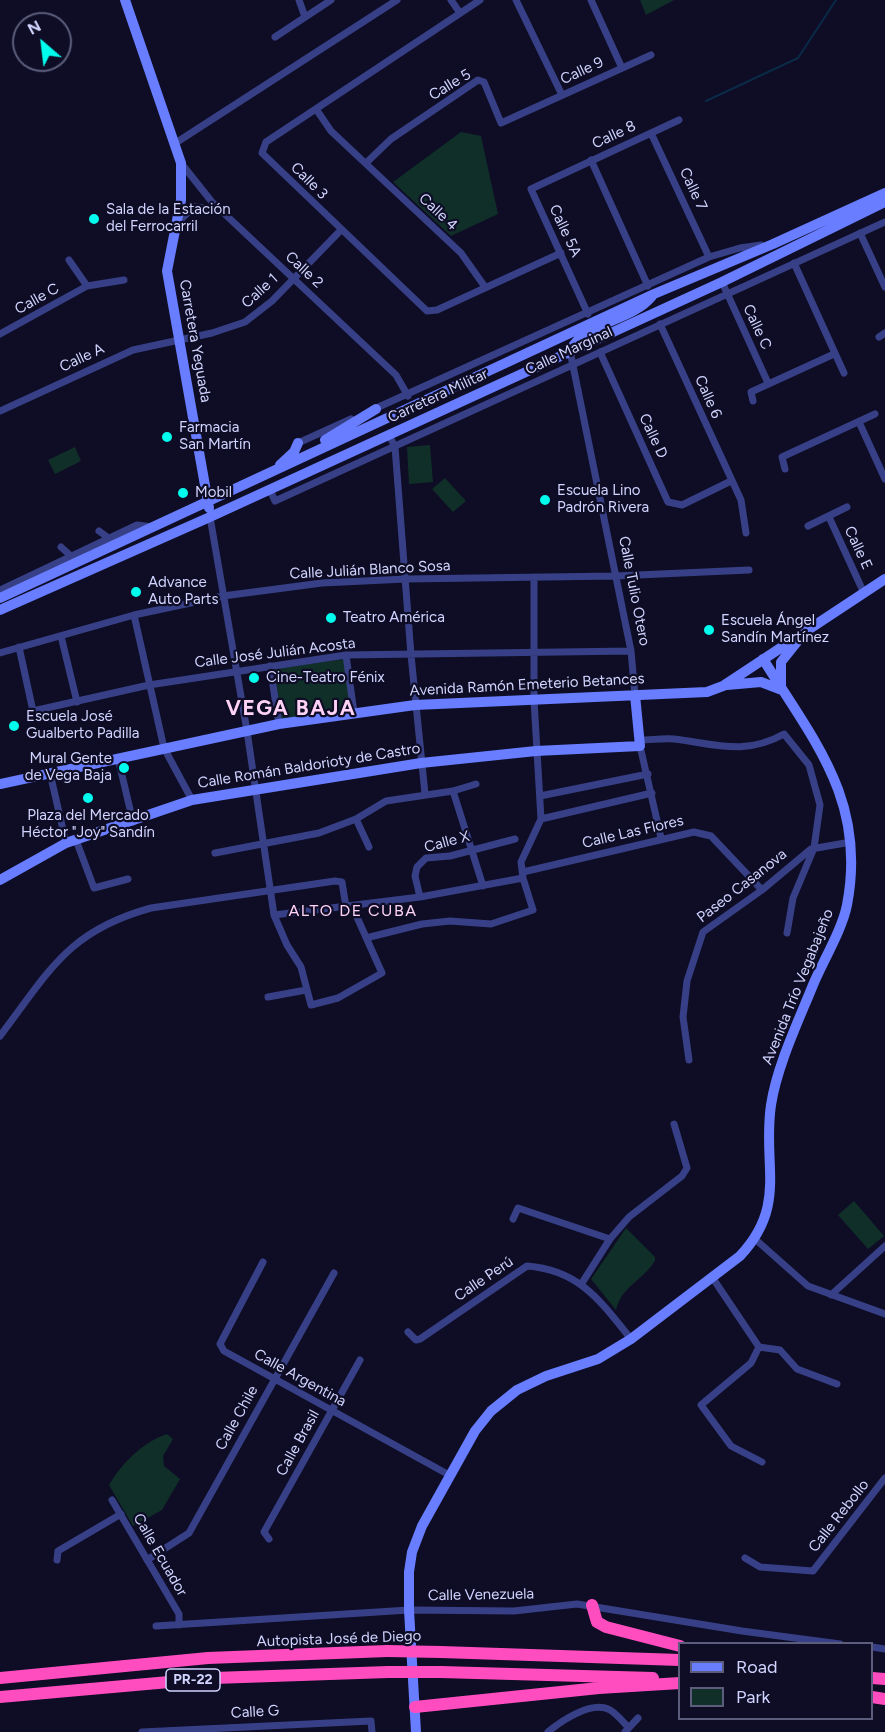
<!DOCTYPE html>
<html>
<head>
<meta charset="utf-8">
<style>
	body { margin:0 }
	#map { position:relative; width:885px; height:1732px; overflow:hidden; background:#0e0d25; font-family:Figtree,sans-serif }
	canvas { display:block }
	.legend { position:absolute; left:678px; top:1642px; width:195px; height:78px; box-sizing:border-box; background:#0e0d25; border:2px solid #5c5d7c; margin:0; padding:8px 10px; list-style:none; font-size:18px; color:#d1d4ff }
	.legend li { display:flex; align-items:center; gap:12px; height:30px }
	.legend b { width:30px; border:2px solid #5c5d7c }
	.north { position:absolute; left:12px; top:12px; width:60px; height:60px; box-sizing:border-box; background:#0e0d25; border:2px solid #5c5d7c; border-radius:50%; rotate:332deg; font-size:16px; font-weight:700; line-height:24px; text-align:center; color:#d1d4ff }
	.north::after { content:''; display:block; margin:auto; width:21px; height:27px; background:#00fced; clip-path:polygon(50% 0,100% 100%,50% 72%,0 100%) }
</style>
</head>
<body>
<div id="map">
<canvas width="885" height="1732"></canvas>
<ul class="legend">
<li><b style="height:8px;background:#687dff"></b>Road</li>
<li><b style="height:16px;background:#102f29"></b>Park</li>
</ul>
<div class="north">N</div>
</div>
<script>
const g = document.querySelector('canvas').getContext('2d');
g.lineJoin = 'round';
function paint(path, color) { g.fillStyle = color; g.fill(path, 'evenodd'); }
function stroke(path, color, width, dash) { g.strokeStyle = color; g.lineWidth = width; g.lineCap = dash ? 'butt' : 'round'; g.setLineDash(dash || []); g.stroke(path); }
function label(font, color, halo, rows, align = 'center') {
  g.font = font + ' Figtree,sans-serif'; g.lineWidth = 4.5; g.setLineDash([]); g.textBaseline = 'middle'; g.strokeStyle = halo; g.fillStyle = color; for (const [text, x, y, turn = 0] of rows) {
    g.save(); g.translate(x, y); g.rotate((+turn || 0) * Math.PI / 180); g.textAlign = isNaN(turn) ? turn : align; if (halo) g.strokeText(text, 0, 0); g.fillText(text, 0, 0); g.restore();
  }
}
paint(new Path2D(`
	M640,0H674L646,15Z
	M461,132L481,136L498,214L451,236L393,182Z
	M430,445L433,482L409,484L407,447Z
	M75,447L81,461L55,474L48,460Z
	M445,478L466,501L453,512L432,489Z
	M345,659L352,712L281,722L274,669Z
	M854,1201L884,1236L868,1249L838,1215Z
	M626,1228L655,1257V1261C642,1281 622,1286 616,1310L591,1279Z
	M167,1434L173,1439L163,1456L164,1466L180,1479L162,1510L133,1526L109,1485C122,1463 143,1442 167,1434Z`), '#102f29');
stroke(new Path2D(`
	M706,101L798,58L836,0`), '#0a2a48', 2);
stroke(new Path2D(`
	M299,0L305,17
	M451,0L460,13
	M480,0L266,142L262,153L427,311L437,310L561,253
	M516,0L562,95
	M591,0L622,68
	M275,37L331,0
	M316,109L331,131L461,253L485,287
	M651,133L709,257
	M174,144L397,0
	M591,160L648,286
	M181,163L212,202L396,375L408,396
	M366,163L391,139L478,80L484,82L501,123L651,55
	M177,223L194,207L218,209
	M860,233L885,287
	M69,260L87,286
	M794,263L844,373
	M722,282L768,383
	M588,314L531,189L679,120
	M660,324L741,500L746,533
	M0,334L87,286L124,280
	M879,337L885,333
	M570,351L631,651L635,695
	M600,352L668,502L682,505L731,481
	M753,401L751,392L834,354
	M372,410L709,257L740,248L761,245
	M0,411L133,350L212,333L245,322L272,301L340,231
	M859,422L885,479
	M389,435L395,447L411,655L425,794
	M298,443L351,419
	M785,469L782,457L875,414
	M270,490L275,501L885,222
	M210,517L247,731L274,915L287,945L301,967L311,1005L338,998L382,973L352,906
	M829,517L863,591
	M808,526L847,507
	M99,531L110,539
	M61,547L72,557
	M0,590L137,525L153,527
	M134,615L164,748L192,800
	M61,636L77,702
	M19,647L33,711L149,685L346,655L631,651
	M0,653L134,615L223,596L322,583L406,579L616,576L749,570
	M346,655L354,713
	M270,666L279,724
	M640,740C651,740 663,738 674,739C715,744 745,756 784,734L809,765L820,805L814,848L793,898L787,933
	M640,746L661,838
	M118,758L133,822
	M50,773L66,843
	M453,791L483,886
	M540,796L648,774
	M356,819L369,847
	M541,819L652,793
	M76,840L94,888L128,879
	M215,853L319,833L356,819L386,801L453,791L476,784
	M523,872L694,832L711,836L762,890
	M420,897L415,876L417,867L426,858L450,856L515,839
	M274,915L420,897L523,878
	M366,938L422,924L450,921L491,924L533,910L523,878L521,862L541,819L534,700V577
	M268,997L306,990
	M0,1036C49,972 67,931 151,908L335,881L342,882L346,907
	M689,1060L683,1017L687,981L703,932L762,890L811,849L851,842
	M513,1219L518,1208L610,1239
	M755,1239L808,1286L885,1314
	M263,1262L220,1344L224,1351L451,1476
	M712,1277L759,1347L751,1363L701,1405L731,1446L762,1462
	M582,1283L610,1239L629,1217L682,1176L687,1168L674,1124
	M831,1295L885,1246
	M408,1332L416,1340L420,1339L527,1266C580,1270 601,1302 631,1339
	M759,1347L780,1350L797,1369L837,1384
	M112,1500L179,1614V1625
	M269,1539L264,1532L360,1360
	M745,1558L760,1567L813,1571L885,1478
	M57,1560L58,1551L121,1514
	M147,1560L189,1533L334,1273
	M156,1626L409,1610L514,1611L577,1604L742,1631L840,1644
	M872,1647L885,1649
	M142,1732L371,1721L372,1732
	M548,1732C561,1721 592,1700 610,1710C617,1714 623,1722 628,1727
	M625,1732L638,1718`), '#374086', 7);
stroke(new Path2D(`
	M125,0L181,163V200L167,271L209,508
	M570,351C585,321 631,322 652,296
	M325,440L376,409
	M280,465L294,452L298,443
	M0,598L654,294L773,244L885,193
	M0,610L210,517L722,282L885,202
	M727,685L761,682L782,690
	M781,686V662L797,642
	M0,784L279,724L415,705L707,692L723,686L885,579
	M0,880L66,843L192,800L421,763L536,751L640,746L635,695
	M416,1732L409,1610V1572L412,1552L422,1526L475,1431L491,1411L517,1390L546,1376L598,1359L631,1339L740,1256C788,1205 762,1165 771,1105C777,1066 798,1022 813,985C823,961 842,930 847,905C867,801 814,741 763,659`), '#687dff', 10);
stroke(new Path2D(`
	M592,1605L597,1622L606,1627L680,1646
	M441,1652L680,1660
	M441,1672L653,1678
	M0,1678L208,1658L387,1651
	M872,1678L885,1679
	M0,1697L214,1678L388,1672
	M872,1697L885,1699
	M415,1707L599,1688L680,1683`), '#ff4cbf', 12);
stroke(new Path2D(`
	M387,1651L441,1652
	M388,1672H441`), '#ff4cbf', 12);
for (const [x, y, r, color] of [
	[94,219,6,"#00fced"],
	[167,437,6,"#00fced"],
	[183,493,6,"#00fced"],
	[545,500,6,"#00fced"],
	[136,592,6,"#00fced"],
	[331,618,6,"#00fced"],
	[709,630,6,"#00fced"],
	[254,678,6,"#00fced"],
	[14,726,6,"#00fced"],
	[124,768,6,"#00fced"],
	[88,798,6,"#00fced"]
]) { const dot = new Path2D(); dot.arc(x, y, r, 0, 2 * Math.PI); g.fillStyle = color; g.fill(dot); stroke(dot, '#0e0d25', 2); }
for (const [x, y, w] of [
	[193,1680,54]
]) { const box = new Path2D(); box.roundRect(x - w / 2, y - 11, w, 22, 4.5); g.fillStyle = '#0e0d25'; g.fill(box); stroke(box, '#d1d4ff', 1.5); }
label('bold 14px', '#d1d4ff', null, [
	["PR-22",193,1680]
]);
label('15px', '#d1d4ff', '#0e0d25', [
	["Calle 9",582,71,-25],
	["Calle 5",450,85,-31],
	["Calle 8",614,135,-25],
	["Calle 3",309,181,45],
	["Calle 7",693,189,65],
	["Calle 4",438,212,43],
	["Calle 5A",565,231,65],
	["Calle 2",304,270,43],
	["Calle 1",260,291,-42],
	["Calle C",37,299,-29],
	["Calle C",757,327,65],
	["Carretera Yeguada",195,341,80],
	["Calle Marginal",569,351,-25],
	["Calle A",82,358,-25],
	["Carretera Militar",438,396,-25],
	["Calle 6",708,397,66],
	["Calle D",653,436,65],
	["Calle E",858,548,65],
	["Calle Julián Blanco Sosa",370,570,-3],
	["Calle Tulio Otero",634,591,79],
	["Calle José Julián Acosta",275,653,-7],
	["Avenida Ramón Emeterio Betances",527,685,-3],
	["Calle Román Baldorioty de Castro",309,766,-9],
	["Calle Las Flores",633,832,-13],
	["Calle X",447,842,-15],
	["Paseo Casanova",742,886,-38],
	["Avenida Trío Vegabajeño",798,987,-68],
	["Calle Perú",484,1279,-34],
	["Calle Argentina",300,1378,29],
	["Calle Chile",237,1418,-61],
	["Calle Brasil",298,1443,-61],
	["Calle Rebollo",839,1516,-52],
	["Calle Ecuador",160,1555,60],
	["Calle Venezuela",481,1595,-1],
	["Autopista José de Diego",339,1639,-2],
	["Calle G",255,1712,-3]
]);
label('15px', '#d1d4ff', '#0e0d25', [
	["Sala de la Estación",106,210],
	["del Ferrocarril",106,227],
	["Farmacia",179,428],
	["San Martín",179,445],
	["Escuela Lino",557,491],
	["Padrón Rivera",557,508],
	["Mobil",195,493],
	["Advance",148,583],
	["Auto Parts",148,600],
	["Teatro América",343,618],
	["Escuela Ángel",721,621],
	["Sandín Martínez",721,638],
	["Cine-Teatro Fénix",266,678],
	["Escuela José",26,717],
	["Gualberto Padilla",26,734],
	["Mural Gente",112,759,"right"],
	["de Vega Baja",112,776,"right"],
	["Plaza del Mercado",88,816,"center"],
	["Héctor \"Joy\" Sandín",88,833,"center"]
], 'left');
g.letterSpacing = '1.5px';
label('16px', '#ffd3f6', '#0e0d25', [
	["ALTO DE CUBA",353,911]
]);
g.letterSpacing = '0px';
g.letterSpacing = '1.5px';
label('bold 21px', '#ffd3f6', '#0e0d25', [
	["VEGA BAJA",291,709]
]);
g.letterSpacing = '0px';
</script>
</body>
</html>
